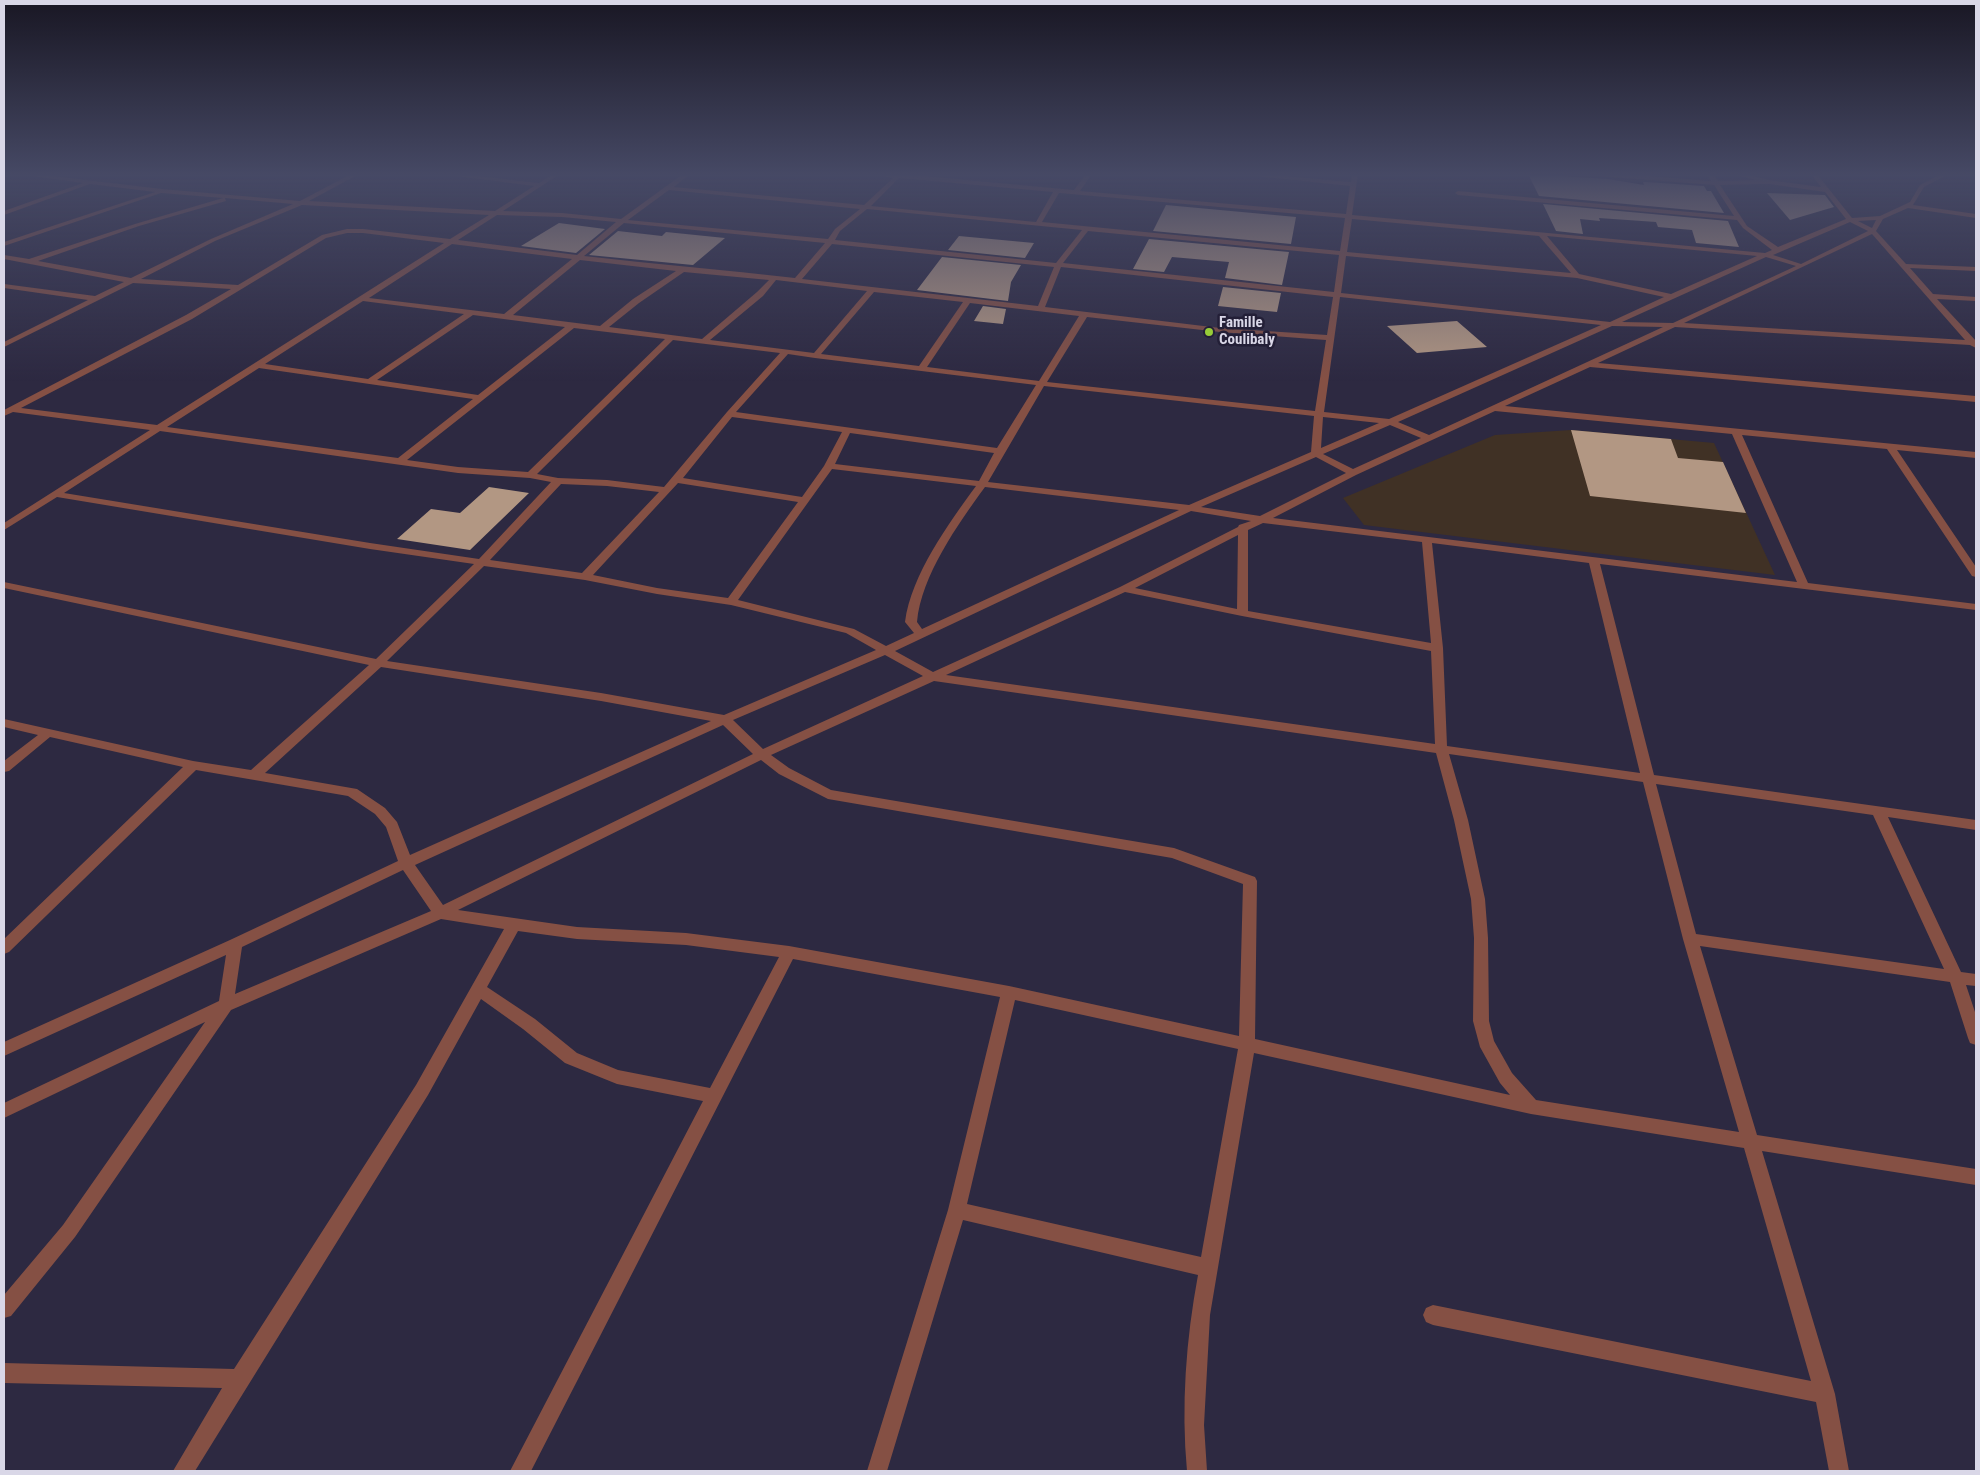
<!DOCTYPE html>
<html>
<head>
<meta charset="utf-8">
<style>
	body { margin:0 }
	#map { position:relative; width:1980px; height:1475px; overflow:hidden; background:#2d2941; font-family:"Roboto Condensed",sans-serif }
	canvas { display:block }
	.frame { position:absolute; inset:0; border:5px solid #d9d7e7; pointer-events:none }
</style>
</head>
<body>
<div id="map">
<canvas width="1980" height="1475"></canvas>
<div class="frame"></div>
</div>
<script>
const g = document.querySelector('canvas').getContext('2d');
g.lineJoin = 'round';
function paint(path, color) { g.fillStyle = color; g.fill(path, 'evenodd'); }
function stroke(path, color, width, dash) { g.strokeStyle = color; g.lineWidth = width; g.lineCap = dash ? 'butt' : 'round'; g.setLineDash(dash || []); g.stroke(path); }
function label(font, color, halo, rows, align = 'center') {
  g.font = font + ' "Roboto Condensed",sans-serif'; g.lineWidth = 5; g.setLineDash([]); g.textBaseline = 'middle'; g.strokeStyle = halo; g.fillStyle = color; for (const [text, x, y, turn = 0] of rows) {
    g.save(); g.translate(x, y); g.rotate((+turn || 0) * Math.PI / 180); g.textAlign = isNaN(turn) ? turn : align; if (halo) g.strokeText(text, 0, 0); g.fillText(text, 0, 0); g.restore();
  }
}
paint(new Path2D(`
	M1571,430L1714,443L1775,575L1364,525L1343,498L1495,435Z`), '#403125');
paint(new Path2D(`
	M1528,174L1608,179L1644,185L1643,182H1646L1704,186L1707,191H1711L1724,213L1539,196Z
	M1767,193L1825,195L1834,207L1790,220Z
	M1543,204L1728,221L1739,247L1696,243L1692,230L1658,227L1656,222L1599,218L1600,221L1580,219L1583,234L1556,231Z
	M1166,205L1296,217L1291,244L1153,231Z
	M559,223L605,229L576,253L521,246Z
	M618,231L662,236L666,232L725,238L693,265L589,255Z
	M959,236L1034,243L1025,258L948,250Z
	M1149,239L1289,252L1282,285L1225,278L1229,262L1172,257L1164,272L1133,269Z
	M942,257L1021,265L1011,282L1008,301L917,290Z
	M1223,287L1281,293L1277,312L1218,306Z
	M983,306L1006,309L1003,324L974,321Z
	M1457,321L1487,347L1417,353L1387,326Z
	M1571,430L1671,439L1678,458L1723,462L1746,513L1590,496Z
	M489,487L529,493L470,550L397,539L431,509L460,513Z`), '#b29783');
paint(new Path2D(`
	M4,174H12L4,178Z
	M17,174H36L162,189L300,201L351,174H359L309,201L495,211L534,186L440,174H460L539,183L553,174H560L503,211L562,213L621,219L683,174H690L674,187L864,205L893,178L869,174H903L1074,190L1086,174H1092L1080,191L1346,214L1350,186L1237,174H1261L1351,182L1352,174H1358L1352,215L1765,253L1772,250L1743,228L1737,220L1458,195L1455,193L1458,191L1734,216L1714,185L1598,176L1595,174H1623L1711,181L1707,174H1713L1718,181L1755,180L1734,174H1745L1769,180L1821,187L1811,174H1817L1852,218L1880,216L1910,202L1920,185L1941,174H1949L1924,187L1913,205L1976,214V218L1908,208L1883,219L1876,231L1906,264L1976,267V271L1910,268L1933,294L1976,297V301L1937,299L1976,341V348L1970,345L1675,327L1598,363L1976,396V402L1590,367L1505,406L1976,452V458L1897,450L1976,567V577L1972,576L1887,449L1742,435L1808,583L1976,604V610L1600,564L1654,775L1976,820V830L1888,817L1961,972L1976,974V986L1966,985L1976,1015V1045L1970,1043L1968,1038L1950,982L1700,946L1757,1135L1976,1169V1185L1762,1151L1835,1394L1849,1471H1829L1816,1402L1433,1325L1426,1322L1423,1315L1426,1308L1433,1305L1811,1381L1744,1148L1531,1114L1254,1053L1210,1315L1204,1425L1207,1471H1187C1181,1406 1186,1339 1198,1275L963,1220L887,1471H867L948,1210L1000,997L793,959L531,1471H510L703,1101L617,1084L565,1063L523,1029L481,999L428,1095L195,1471H173L222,1388L4,1383V1363L234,1369L416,1085L504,929L441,919L231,1010L75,1237L11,1316L4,1318V1295L63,1225L205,1022L4,1118V1103L219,1001L226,955L4,1056V1042L230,940L398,861L386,827L375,814L348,796L196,770L9,952L4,954V939L183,767L50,737L9,771L4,772V761L38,735L4,727V719L193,761L251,770L369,665L4,588V582L376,659L474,564L370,549L57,497L4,530V523L150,430L13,412L4,416V410L186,315L231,289L133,283L4,347V342L88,300L4,288V284L95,296L124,282L4,259V255L29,259L135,224L223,198L161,193L4,246V242L155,192L90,184L4,215V211L83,183ZM899,178L1053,192L1036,222L871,206ZM1769,184L1825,192L1846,219L1778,247L1747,226L1720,185ZM669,190L860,209L835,229L828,239L628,220ZM1059,193L1345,218L1340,251L1042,222ZM225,198L293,204L211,239L131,278L38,261L139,226L226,201ZM302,205L489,215L450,239L363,229H347L322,235L238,285L141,279L215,241ZM867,209L1082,230L1056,263L835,240L840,231ZM497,215L562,217L616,222L577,255L458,240ZM1352,219L1539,236L1571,273L1347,252ZM1876,220L1872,228L1858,221ZM1850,222L1868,231L1801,264L1773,255ZM624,223L825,243L795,278C725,270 654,264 584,256ZM1088,231L1339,255L1334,292L1063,263ZM347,233H363L444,243L157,425L21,408L192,319L326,238ZM1872,234L1965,340L1684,323ZM1547,236L1757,256L1671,294L1579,274ZM452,244L572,259L504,314L369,298ZM832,244L1054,267L1038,306L802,279ZM1346,256L1577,278L1664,297L1610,322L1341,293ZM1766,257L1796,266L1673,323L1622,322ZM580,260L676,271L633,299L600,326L513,315ZM1061,267L1333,297L1327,335L1220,328L1045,307ZM684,272L769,280L757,292L702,339L609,327L639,303ZM776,280L867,291L814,353L710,340L763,296ZM874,292L963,302L919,366L821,354ZM1340,297L1601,325L1389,419L1324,412ZM363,301L464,314L368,379L265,364ZM970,303L1079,316L1039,381L927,367ZM473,315L565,327L478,395L377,380ZM1087,317L1220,332L1326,340L1315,411L1047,382ZM1612,326L1663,327L1429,435L1398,422ZM574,328L665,339L528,472L458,467L407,460ZM673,340L780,353L727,412L664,487L607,480L558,478L537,474ZM788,354L815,358L1036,385L997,448L736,412ZM259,368L473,399L398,458L167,427ZM1044,386L1314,416L1311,452L1189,505L988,482ZM1495,411L1732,434L1797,582L1273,518L1356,475ZM732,417L842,432L824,466L802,497L683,478ZM1323,417L1379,423L1321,448ZM1390,425L1421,438L1353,469L1323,454ZM160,431L458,473L530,478L551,482L479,559L370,543L64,493ZM850,433L994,453L979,481L835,464ZM1316,457L1346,473L1260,516L1201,507ZM832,469L976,486C949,523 911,575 905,622L914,633L886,646L854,629L738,600ZM678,483L798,502L728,598L657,588L593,575ZM561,484L607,486L659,492L582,573L490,560ZM985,487L1179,510L922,629L917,622C921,576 958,524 985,487ZM1191,511L1251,521L1239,525L1238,527L1120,587L933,672L895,651ZM1263,523L1422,542L1431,643L1248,611V530ZM1238,535L1237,609L1135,588ZM1432,543L1589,563L1640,773L1447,746L1443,648ZM484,566L585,580L657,594L731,605L846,633L876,650L724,715L601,693L387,661ZM1125,592L1242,616L1431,651L1435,744L946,675ZM885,655L923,676L763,749L733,720ZM381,667L601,701L711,721L410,855L397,822L385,808L357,789L265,773ZM934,681L1436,753L1454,820L1471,899L1474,938L1473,1021L1480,1047L1500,1083L1510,1095L1255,1039L1257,881L1255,877L1174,848L831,790L789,768L771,755ZM723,725L753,754L443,905L415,865ZM1449,754L1643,782L1683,939L1739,1132L1536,1100L1512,1073L1494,1041L1489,1021L1488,938L1485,899L1468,820ZM761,760L779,774L828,799L1172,858L1243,884L1239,1036L1009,986L789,946L686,933L577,927L458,910ZM1656,784L1873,815L1944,969L1696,934ZM403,870L431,911L235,994L242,947ZM518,931L577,939L686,945L779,957L710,1088L618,1070L577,1053L535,1019L487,987ZM1015,1000L1238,1049L1201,1257L967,1204Z`), '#855044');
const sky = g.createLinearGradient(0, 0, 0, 381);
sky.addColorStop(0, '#191724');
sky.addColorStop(0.46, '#464965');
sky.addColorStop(1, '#46496500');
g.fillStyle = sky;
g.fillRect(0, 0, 1980, 381);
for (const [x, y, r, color] of [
	[1209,332,5,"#97cc38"]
]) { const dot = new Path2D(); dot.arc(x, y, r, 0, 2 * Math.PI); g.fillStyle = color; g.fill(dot); stroke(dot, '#231f37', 2); }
label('bold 15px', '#d9d7e7', '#231f37', [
	["Famille",1219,323],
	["Coulibaly",1219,340]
], 'left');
</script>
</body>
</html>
